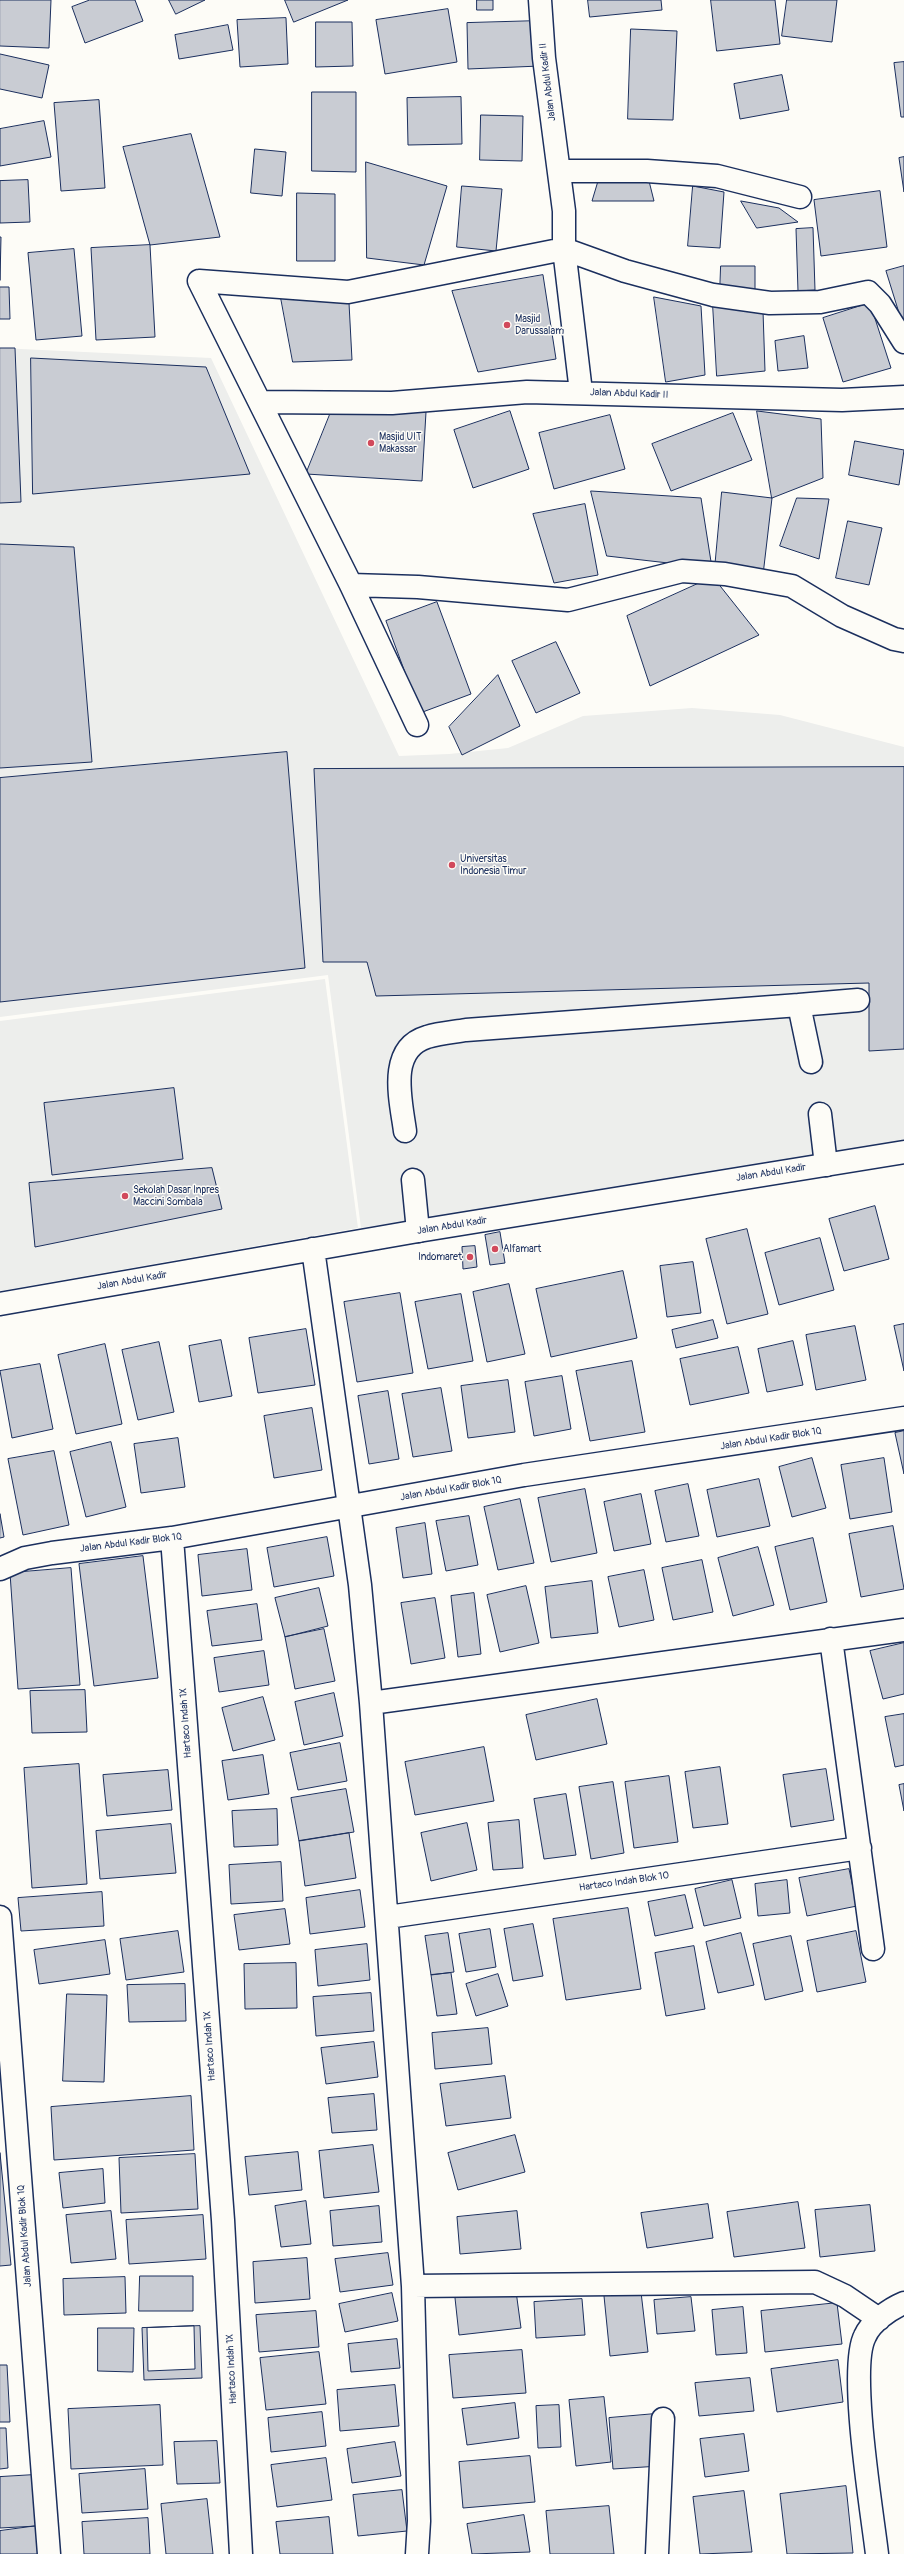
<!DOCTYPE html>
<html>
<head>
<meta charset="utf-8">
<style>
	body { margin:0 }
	canvas { display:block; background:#fdfcf7 }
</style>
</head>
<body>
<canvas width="904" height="2554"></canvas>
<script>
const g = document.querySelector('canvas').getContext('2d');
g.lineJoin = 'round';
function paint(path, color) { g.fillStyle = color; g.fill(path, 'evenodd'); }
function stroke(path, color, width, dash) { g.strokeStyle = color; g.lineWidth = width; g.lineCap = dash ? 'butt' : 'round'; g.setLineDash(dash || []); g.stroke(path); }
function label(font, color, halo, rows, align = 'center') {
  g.font = font + ' Pangolin,sans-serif'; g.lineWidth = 3; g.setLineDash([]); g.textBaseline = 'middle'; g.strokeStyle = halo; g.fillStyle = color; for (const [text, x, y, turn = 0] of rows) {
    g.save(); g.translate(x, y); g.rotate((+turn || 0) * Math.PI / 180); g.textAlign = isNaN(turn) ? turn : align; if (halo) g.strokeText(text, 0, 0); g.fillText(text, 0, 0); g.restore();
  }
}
paint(new Path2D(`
	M0,348L211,358L399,756L449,754L508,748L583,716L692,708L780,715L904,747V1142L361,1228L328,975L0,1017Z
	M325,979L358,1228L0,1291V1021Z`), '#edeeec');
const building = new Path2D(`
	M0,0H51L49,48L0,46Z
	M90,0H135L143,21L85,43L72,7Z
	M169,0H205L176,14Z
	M285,0H348L294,22Z
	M477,0H493V10H477Z
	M588,0H661L662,10L590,17Z
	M711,0H775L780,44L717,51Z
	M787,0H837L832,42L782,36Z
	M448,9L457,62L385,74L376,20Z
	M286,18L288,64L240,67L237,20Z
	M538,21L540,66L468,69L467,23Z
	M316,22H352L353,66L316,67Z
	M228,25L233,50L179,59L175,35Z
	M631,29L677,31L673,120L628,119Z
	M0,54L49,65L42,98L0,89Z
	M904,62V117H901L894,63Z
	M782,75L789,110L740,119L734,84Z
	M312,92H356V172L312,171Z
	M461,97L462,144L408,145L407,98Z
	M99,100L105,188L61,191L54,103Z
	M481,115L523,116L522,161L480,160Z
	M44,121L51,157L0,166V129Z
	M191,134L220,237L150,245L123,147Z
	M255,149L286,152L282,196L251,193Z
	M904,157V192L899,158Z
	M366,162L447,186L424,265L367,258Z
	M648,177L654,201H592L598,181Z
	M28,180L30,222L0,223V181Z
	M462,186L502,189L496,251L457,247Z
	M693,186L724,192L720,248L688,246Z
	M880,191L887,247L821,256L814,200Z
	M297,193L335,194V261H297Z
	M741,201L779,208L798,222L757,228Z
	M813,228L815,290L798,291L796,229Z
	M0,237H1L0,280Z
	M150,245L155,337L96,340L91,248Z
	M74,249L82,336L36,340L28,253Z
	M721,266H755V295L720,294Z
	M904,266V329L886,271Z
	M543,275L556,359L478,372L452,291Z
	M0,287H9L10,319H0Z
	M654,297L701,306L705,375L666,382Z
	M281,298L349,303L352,360L293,362Z
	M870,303L891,368L843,382L823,318Z
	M713,305L763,311L765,371L717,376Z
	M804,336L808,368L778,371L775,341Z
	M0,348H15L21,502L0,503Z
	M31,358L206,367L250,474L33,494Z
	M333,407L426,412L422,481L306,474Z
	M510,411L529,469L473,488L454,430Z
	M757,411L821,419L823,478L772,498Z
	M733,413L752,460L671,491L652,444Z
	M610,415L625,469L554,489L539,433Z
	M855,441L904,450L899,485L849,475Z
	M591,491L701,498L712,568L607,556Z
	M722,492L772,498L763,575L715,568Z
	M797,498L829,499L819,559L780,546Z
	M585,504L598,575L554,583L533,514Z
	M848,521L882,528L869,585L836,578Z
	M0,544L74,547L92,762L0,768Z
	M713,577L759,635L650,686L627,616Z
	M437,602L471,694L420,713L386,621Z
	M556,642L580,693L536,713L512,661Z
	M498,675L520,726L462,755L449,727Z
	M287,752L305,968L0,1002V778Z
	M904,767V1049L869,1051V983L376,996L367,962H323L314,769Z
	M174,1088L183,1159L52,1175L44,1103Z
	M212,1168L222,1209L35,1247L29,1183Z
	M875,1206L889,1259L844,1271L829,1219Z
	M747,1229L768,1314L727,1324L706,1239Z
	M500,1232L505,1263L490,1265L485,1235Z
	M820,1238L834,1290L779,1305L765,1253Z
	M475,1246L477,1267L463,1269L462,1247Z
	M693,1262L701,1313L667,1317L660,1266Z
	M623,1271L637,1338L551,1357L536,1289Z
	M509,1284L525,1354L487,1362L473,1292Z
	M400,1293L413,1373L357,1382L344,1302Z
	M461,1294L473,1361L428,1369L415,1302Z
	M713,1320L718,1338L676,1348L672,1330Z
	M904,1324V1371L894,1326Z
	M855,1326L866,1380L816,1390L806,1335Z
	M306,1329L315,1385L258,1393L249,1338Z
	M221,1340L232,1396L199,1402L189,1346Z
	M793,1341L803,1385L767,1392L758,1349Z
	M159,1342L174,1412L138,1420L122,1350Z
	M105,1344L122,1424L76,1434L58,1355Z
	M738,1347L749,1393L690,1405L680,1359Z
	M632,1361L645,1432L590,1441L576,1371Z
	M40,1364L53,1429L12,1438L0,1371Z
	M562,1376L571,1429L534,1436L525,1382Z
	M508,1380L515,1432L468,1438L461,1386Z
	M441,1388L452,1451L413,1457L402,1394Z
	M388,1391L399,1459L369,1464L358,1396Z
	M312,1408L322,1470L274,1478L264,1416Z
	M904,1431V1474L895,1433Z
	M178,1438L185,1487L141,1493L134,1444Z
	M111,1442L126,1507L86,1517L70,1452Z
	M54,1451L69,1525L23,1535L8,1459Z
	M812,1458L826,1508L792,1517L779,1467Z
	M884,1458L892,1512L850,1519L841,1465Z
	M759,1479L770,1526L717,1537L707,1490Z
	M688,1484L699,1536L666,1542L655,1491Z
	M585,1489L597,1553L551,1562L538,1498Z
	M641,1494L651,1544L614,1551L604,1502Z
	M520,1499L534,1563L498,1570L484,1507Z
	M0,1514L4,1537L0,1538Z
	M469,1516L478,1565L446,1571L436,1521Z
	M425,1523L432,1574L403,1578L396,1528Z
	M893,1526L904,1589L861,1597L849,1534Z
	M327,1537L334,1576L274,1587L267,1548Z
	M813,1538L827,1602L790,1610L775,1547Z
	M758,1547L774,1605L733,1616L718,1558Z
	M247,1549L252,1590L202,1596L198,1555Z
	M143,1556L158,1678L94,1686L79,1564Z
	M702,1560L713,1612L673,1620L662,1568Z
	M71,1568L80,1685L18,1689L10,1573Z
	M644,1570L654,1620L619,1627L608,1577Z
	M592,1581L598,1633L551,1638L545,1587Z
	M526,1586L539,1643L500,1652L487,1595Z
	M319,1588L328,1626L285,1637L275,1598Z
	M474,1593L481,1654L458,1657L451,1596Z
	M435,1598L445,1658L411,1664L401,1603Z
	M257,1604L262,1640L212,1646L207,1611Z
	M324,1629L335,1681L295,1689L285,1637Z
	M904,1643V1694L883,1699L870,1651Z
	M264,1651L269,1685L219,1692L214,1658Z
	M85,1690L87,1732L32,1733L30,1691Z
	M334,1693L343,1736L304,1745L295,1702Z
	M263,1697L275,1740L233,1751L222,1708Z
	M597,1699L607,1744L536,1760L526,1715Z
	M904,1714V1765L895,1767L885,1717Z
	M340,1743L347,1781L298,1790L290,1753Z
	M484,1747L494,1801L415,1815L405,1762Z
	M263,1755L269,1794L228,1800L222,1761Z
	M79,1764L87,1884L32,1888L24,1768Z
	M720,1767L728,1824L693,1828L685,1772Z
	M826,1769L834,1820L791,1827L783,1775Z
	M168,1770L172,1810L107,1816L103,1775Z
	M669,1776L678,1842L634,1848L625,1782Z
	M613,1782L624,1853L591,1859L579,1787Z
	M904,1784V1811L899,1785Z
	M346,1789L354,1832L299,1841L291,1798Z
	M566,1794L576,1855L544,1859L534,1799Z
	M277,1809L278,1845L234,1847L232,1811Z
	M519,1820L523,1868L493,1870L488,1823Z
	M467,1823L477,1870L431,1881L421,1833Z
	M171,1824L176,1873L100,1879L96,1831Z
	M349,1833L356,1878L305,1886L299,1841Z
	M281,1862L283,1901L231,1904L229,1865Z
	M849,1869L857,1906L807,1916L799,1878Z
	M732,1880L741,1918L704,1926L695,1889Z
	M787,1880L790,1913L758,1916L755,1884Z
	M360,1890L365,1927L310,1934L306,1898Z
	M102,1892L104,1926L21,1931L18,1898Z
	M685,1895L693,1928L655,1936L648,1902Z
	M628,1908L641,1989L566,2000L553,1919Z
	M285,1909L290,1944L239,1950L234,1915Z
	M533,1924L543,1976L513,1981L504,1929Z
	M490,1929L496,1967L466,1972L459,1934Z
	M178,1931L184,1972L126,1980L120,1939Z
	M856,1931L866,1982L817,1992L807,1941Z
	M448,1933L454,1972L431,1975L425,1936Z
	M741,1933L754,1985L718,1993L706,1942Z
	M791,1936L803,1991L765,2000L753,1944Z
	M105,1940L110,1974L39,1984L34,1950Z
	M367,1944L370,1980L318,1986L315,1950Z
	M694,1946L705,2009L666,2016L655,1953Z
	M296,1963L297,2008L245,2009L244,1964Z
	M451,1973L457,2014L437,2016L431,1975Z
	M498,1974L508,2006L476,2016L466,1984Z
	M185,1984L186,2021L129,2022L127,1985Z
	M371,1993L374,2031L316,2036L313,1997Z
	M67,1994L107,1995L104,2082L63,2081Z
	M488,2028L492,2064L435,2069L432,2033Z
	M374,2042L378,2077L326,2084L321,2048Z
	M505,2076L511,2118L446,2126L440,2084Z
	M374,2094L377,2130L332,2133L328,2098Z
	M191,2096L194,2150L54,2160L51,2107Z
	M515,2135L525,2172L458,2190L448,2153Z
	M373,2145L379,2192L324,2198L319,2151Z
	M298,2152L302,2190L249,2195L245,2157Z
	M0,2153L11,2265L0,2266Z
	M195,2154L198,2209L121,2213L119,2158Z
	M103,2169L105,2203L63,2208L59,2173Z
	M306,2201L311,2244L281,2247L275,2206Z
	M798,2202L805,2248L734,2257L727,2212Z
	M708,2204L713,2238L647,2248L641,2213Z
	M870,2205L875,2251L820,2257L815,2210Z
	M379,2206L382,2242L333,2246L330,2211Z
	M111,2211L116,2259L71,2263L66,2215Z
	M517,2211L521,2249L460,2254L457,2217Z
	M203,2215L206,2259L129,2264L126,2220Z
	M388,2253L393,2285L340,2292L335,2259Z
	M307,2258L310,2299L255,2303L253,2262Z
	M140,2276H193V2311H139Z
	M125,2277L126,2313L64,2315L63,2279Z
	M516,2291L521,2328L459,2335L455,2298Z
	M641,2292L648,2352L610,2356L604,2296Z
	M392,2293L398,2321L345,2332L339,2304Z
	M691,2297L695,2331L657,2334L654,2300Z
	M582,2299L585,2335L536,2338L534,2302Z
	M837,2303L842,2344L765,2352L761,2311Z
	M743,2307L747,2353L716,2355L712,2310Z
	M316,2311L319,2347L259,2352L256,2315Z
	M194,2326L195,2369L148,2371L147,2328Z
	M200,2326L202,2378L144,2380L142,2328Z
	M98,2328H134L133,2372L98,2371Z
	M397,2339L400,2368L351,2372L348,2344Z
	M522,2350L526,2393L453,2398L449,2355Z
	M319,2352L326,2404L266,2410L260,2358Z
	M838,2360L843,2402L777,2412L771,2369Z
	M0,2365H7L10,2422H0Z
	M750,2378L754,2411L699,2416L695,2383Z
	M395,2385L399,2426L340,2431L337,2390Z
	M604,2397L611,2462L576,2466L569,2400Z
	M515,2403L519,2438L467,2445L462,2409Z
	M160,2405L163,2465L71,2469L68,2409Z
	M559,2405L561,2447L538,2448L536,2406Z
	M322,2412L326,2446L271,2452L268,2418Z
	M655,2414L660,2466L613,2469L609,2418Z
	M0,2428H6L8,2468L0,2469Z
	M744,2434L749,2471L705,2477L700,2439Z
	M217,2441L220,2483L177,2484L174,2442Z
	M395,2442L401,2476L352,2483L347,2449Z
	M530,2456L535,2502L463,2508L459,2462Z
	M326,2458L332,2500L277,2507L271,2465Z
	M145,2469L148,2509L82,2513L79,2474Z
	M34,2475L37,2526L0,2528V2477Z
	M846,2486L853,2553L787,2554L780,2494Z
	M402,2490L407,2531L358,2536L353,2495Z
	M744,2491L752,2552L700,2554L693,2497Z
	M207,2499L213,2554H166L161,2504Z
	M609,2506L614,2554H550L546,2511Z
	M524,2515L530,2552L472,2554L467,2524Z
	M329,2517L333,2554H280L276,2522Z
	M148,2518L150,2554H84L82,2522Z
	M37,2526L41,2554H0V2531Z`);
paint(building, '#c9ccd3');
stroke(building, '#1b2f5e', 1);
const service = new Path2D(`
	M799,1005L858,1000
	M820,1114L826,1165
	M405,1131C401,1101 387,1049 427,1037C439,1033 454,1032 466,1030L799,1005L811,1062
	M413,1180L418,1231`);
const minor = new Path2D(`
	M540,0L544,58L564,211V249L581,392
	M559,171H647L717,176L800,197
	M199,281L348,292L564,249L625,271L713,295L770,303L820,302L868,292L880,304L904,342
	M199,281L351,585L417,725
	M260,402L392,403L527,392L842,400L904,397
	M351,585L418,587L568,600L682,571L725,574L792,586L842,616L894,639L904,641
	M313,1249L360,1585L371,1703L413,2286L419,2521L417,2554
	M0,1304L418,1231L904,1152
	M172,1538L223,2220L241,2554
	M0,1569L25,1558L52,1553L172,1538L524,1475L904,1418
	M831,1639L873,1949
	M371,1703L904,1630
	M0,1917L49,2554
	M388,1917L860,1848
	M413,2286L815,2282L845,2296L879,2319
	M657,2554L663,2419
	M877,2554C872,2511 848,2368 865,2336C871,2322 890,2309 904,2303`);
stroke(service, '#1b2f5e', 25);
stroke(minor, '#1b2f5e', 25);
stroke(service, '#fdfcf7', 22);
stroke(minor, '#fdfcf7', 22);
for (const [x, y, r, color] of [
	[507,325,4,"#d1495b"],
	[371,443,4,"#d1495b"],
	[452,865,4,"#d1495b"],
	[125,1196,4,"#d1495b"],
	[495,1249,4,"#d1495b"],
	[470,1257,4,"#d1495b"]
]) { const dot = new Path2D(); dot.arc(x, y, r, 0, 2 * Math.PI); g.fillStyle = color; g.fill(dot); stroke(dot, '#fdfcf7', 1.5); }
label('10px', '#1b2f5e', '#fdfcf7', [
	["Jalan Abdul Kadir II",548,82,-97],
	["Jalan Abdul Kadir II",629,394,2],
	["Jalan Abdul Kadir",771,1173,-9],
	["Jalan Abdul Kadir",452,1226,-9],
	["Jalan Abdul Kadir",132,1281,-10],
	["Jalan Abdul Kadir Blok 1Q",771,1439,-9],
	["Jalan Abdul Kadir Blok 1Q",451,1489,-10],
	["Jalan Abdul Kadir Blok 1Q",131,1543,-7],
	["Hartaco Indah 1X",186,1723,-94],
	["Hartaco Indah Blok 1O",624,1882,-8],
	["Hartaco Indah 1X",210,2046,-94],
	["Jalan Abdul Kadir Blok 1Q",25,2236,-94],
	["Hartaco Indah 1X",232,2369,-93]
]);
label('10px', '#1b2f5e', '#fdfcf7', [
	["Masjid",515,319],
	["Darussalam",515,331],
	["Masjid UIT",379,437],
	["Makassar",379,449],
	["Universitas",460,859],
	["Indonesia Timur",460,871],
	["Sekolah Dasar Inpres",133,1190],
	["Maccini Sombala",133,1202],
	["Alfamart",503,1249],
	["Indomaret",462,1257,"right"]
], 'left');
</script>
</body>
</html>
